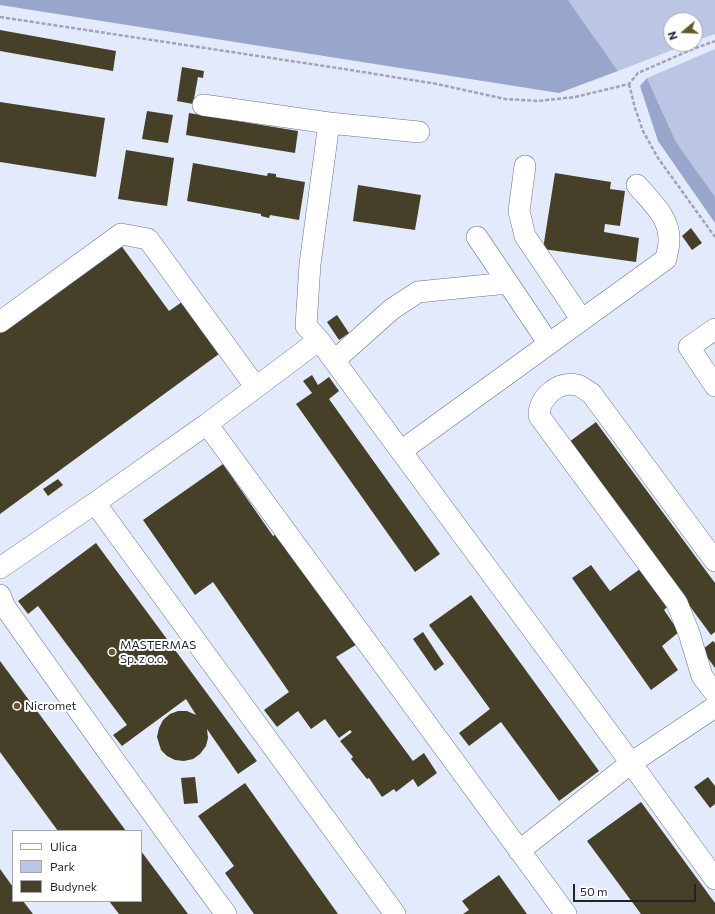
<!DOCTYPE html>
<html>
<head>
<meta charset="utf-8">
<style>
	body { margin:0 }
	#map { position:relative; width:715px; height:914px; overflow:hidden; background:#e2eafb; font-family:Commissioner,sans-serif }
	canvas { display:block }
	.legend { position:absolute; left:12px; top:830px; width:130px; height:72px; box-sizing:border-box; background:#fff; border:1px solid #a5a7ab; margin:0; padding:5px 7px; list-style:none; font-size:12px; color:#1f232d }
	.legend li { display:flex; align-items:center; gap:8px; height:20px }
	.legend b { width:20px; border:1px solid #a5a7ab }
	.north { position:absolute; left:663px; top:12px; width:40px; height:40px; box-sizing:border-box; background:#fff; border:1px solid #a5a7ab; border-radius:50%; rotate:251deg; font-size:11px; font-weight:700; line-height:16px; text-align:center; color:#1f232d }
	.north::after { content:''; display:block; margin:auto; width:14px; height:18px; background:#645a26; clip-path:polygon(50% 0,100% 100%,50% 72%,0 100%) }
	.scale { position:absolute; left:573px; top:884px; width:123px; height:18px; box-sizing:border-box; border:2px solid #1f232d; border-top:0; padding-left:5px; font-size:12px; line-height:14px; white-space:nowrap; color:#1f232d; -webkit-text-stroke:3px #fff; paint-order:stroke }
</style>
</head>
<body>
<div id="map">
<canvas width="715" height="914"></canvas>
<ul class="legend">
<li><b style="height:5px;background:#fff"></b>Ulica</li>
<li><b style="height:11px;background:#bac6e3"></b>Park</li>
<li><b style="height:11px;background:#454027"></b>Budynek</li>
</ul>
<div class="north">N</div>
<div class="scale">50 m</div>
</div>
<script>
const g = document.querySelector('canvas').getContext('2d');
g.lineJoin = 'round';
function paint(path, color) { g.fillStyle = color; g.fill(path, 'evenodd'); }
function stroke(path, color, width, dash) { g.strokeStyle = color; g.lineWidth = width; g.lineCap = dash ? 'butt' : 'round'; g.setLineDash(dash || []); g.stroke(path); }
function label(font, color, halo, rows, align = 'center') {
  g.font = font + ' Commissioner,sans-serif'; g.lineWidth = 4; g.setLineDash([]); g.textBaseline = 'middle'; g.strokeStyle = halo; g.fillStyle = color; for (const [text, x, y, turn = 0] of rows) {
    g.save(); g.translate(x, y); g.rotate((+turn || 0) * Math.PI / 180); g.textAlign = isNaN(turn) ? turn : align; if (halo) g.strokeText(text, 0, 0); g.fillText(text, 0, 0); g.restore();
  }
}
paint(new Path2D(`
	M568,0H715V34L695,41V20H671V44H688L618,71Z
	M715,49V197L676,142L647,78Z`), '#bac6e3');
paint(new Path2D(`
	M0,0H568L618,71L559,93L0,5Z
	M647,78L676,142L715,197V223L658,141L640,86Z`), '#97a6ca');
paint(new Path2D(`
	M0,30L116,51L113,71L0,51Z
	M182,67L204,71L203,78L198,77L193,104L177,101Z
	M0,102L105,118L96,177L0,162Z
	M147,111L173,115L168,143L142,139Z
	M189,113L298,131L295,153L186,135Z
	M126,150L174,158L167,206L118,199Z
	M193,163L267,176L268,173L276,174V177L305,182L299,220L270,215L269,218L261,216V214L187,201Z
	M555,173L611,182L610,189L625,191L620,226L605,224L604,232L639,238L636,262L543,249Z
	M358,185L421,195L415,230L353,221Z
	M691,228L702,243L692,250L682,236Z
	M120,244L169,311L182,302L219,354L0,514V332Z
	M337,315L349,333L339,340L327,322Z
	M312,375L318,385L329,377L339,391L329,399L440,554L415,572L296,404L312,393L303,381Z
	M596,422L715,583V632L711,635L569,442Z
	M223,464L273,536L282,530L359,643L336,657L413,761L424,753L437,773L418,787L413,779L396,792L394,789L382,797L369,778L367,779L351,759L353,757L340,741L352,732L350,730L339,738L325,719L311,729L298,711L277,727L264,710L289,692L213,582L195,595L143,520Z
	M58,479L63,485L48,496L43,489Z
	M96,543L257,761L238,774L207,729L208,738L206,746L200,754L193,759L184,761L175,760L167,756L161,750L157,737L159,728L163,720L170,714L178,711H187L196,715L186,699L122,746L113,735L127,725L38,606L28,614L18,601Z
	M591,565L610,591L640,569L667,607L664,610L679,632L662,646L678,670L651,690L572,578Z
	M471,595L599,771L559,801L501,722L469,746L459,733L490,709L429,625Z
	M423,632L444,664L435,671L413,639Z
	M713,641L715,643V668L702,650Z
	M0,661L126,831H58L0,752Z
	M195,777L198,803L184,804L181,778Z
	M708,777L715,786V804L710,808L694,787Z
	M245,783L338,914H254L225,873L234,866L198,816Z
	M641,802L715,903V914H641L587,841Z
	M141,851L188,914H119L109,901H141Z
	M0,869L13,887V901H23L33,914H0Z
	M499,875L527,914H463L469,910L462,901Z`), '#454027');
const minor = new Path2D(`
	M203,105L329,123L419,132
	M525,166L519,211L525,236L582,320
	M477,237L549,344
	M0,322L121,234L148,239L255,386
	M715,329L689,347L715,386
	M319,340L306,326L310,264L329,123
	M335,360L392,309L418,292L508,283
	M207,424L566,914
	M401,451L666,259C667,253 669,247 669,241C670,217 651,202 637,185
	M95,503L395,914
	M715,561L591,393C586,391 582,386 577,385C558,381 539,397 539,416L677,603L689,633L702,676L715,693
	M0,568L95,503L207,424L319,340L631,763L715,707
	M0,595L5,607C78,710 151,813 226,914
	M519,851L631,763L715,879`);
stroke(minor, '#68738c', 22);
stroke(new Path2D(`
	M0,17L344,69L437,84L505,99L538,101L575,97L629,84L638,73L693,49L715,41
	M629,84L635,108L643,131L658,158L715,237`), '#9fa5b4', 2.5, [4, 2]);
stroke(minor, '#fff', 21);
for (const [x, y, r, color] of [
	[112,652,4,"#645a26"],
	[17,706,4,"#645a26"]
]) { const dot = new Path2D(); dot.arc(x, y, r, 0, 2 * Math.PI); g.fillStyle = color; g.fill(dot); stroke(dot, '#fff', 1.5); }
label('12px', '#1f232d', '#fff', [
	["MASTERMAS",120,645],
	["Sp. z o.o.",120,659],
	["Nicromet",25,706]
], 'left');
</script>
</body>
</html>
